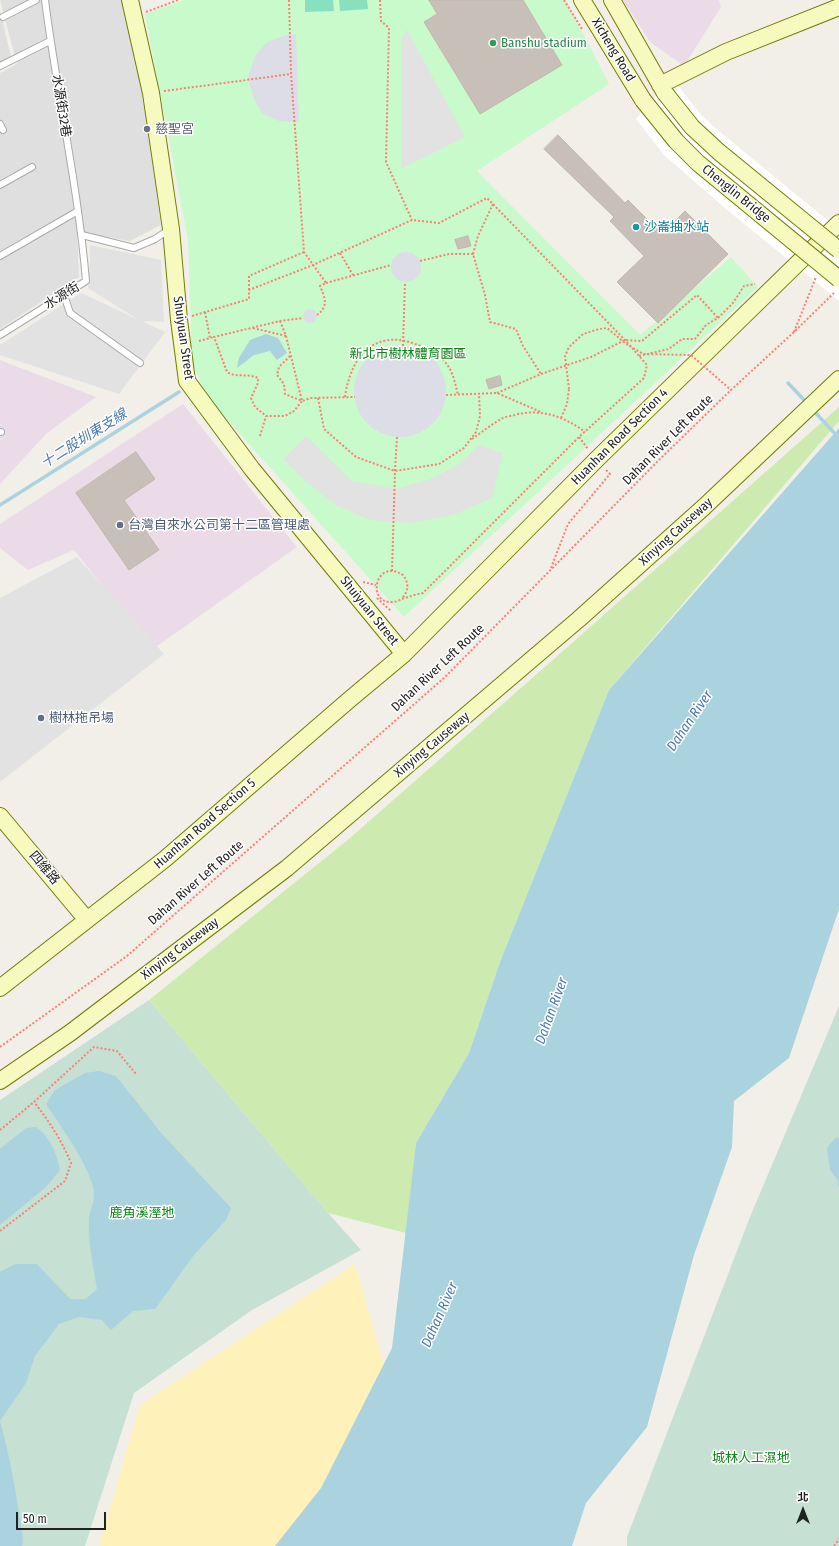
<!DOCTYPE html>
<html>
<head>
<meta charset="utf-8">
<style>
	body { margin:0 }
	#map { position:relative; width:839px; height:1546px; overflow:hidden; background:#f2efe9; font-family:"Fira Sans Condensed","Noto Sans TC",sans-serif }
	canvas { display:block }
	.north { position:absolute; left:783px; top:1490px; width:40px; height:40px; -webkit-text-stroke:3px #fff; paint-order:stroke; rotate:0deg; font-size:11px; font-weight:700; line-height:16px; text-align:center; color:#222 }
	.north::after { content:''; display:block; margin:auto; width:14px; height:18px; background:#222; clip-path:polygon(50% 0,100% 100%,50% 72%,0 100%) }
	.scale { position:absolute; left:16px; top:1512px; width:90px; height:18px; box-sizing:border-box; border:2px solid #222; border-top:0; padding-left:5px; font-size:12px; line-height:14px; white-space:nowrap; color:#222; -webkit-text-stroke:3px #fff; paint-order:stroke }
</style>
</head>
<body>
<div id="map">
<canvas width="839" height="1546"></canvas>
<div class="north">北</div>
<div class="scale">50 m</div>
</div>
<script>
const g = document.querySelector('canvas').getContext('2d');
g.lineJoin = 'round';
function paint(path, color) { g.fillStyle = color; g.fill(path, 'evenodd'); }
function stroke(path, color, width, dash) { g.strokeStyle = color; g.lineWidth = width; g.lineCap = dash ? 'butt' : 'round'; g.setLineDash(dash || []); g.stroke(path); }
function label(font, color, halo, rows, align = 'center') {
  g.font = font + ' "Fira Sans Condensed","Noto Sans TC",sans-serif'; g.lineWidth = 3; g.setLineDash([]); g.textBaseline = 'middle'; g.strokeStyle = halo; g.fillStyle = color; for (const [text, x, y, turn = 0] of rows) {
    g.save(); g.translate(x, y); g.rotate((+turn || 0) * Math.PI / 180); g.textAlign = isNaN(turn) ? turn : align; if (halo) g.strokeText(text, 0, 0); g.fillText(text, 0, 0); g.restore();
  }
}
paint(new Path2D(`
	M0,0H122L143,94L161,225L130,241L77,232L79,277L0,329V73L17,64Z
	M0,11L11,57L0,63Z`), '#e0dfdf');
paint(new Path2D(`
	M623,0H719L721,7L684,66L650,42Z
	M0,360L96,397L47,433L0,484Z
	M183,404L297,547L153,649L74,550L28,570L0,548V524Z`), '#ebdbe8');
paint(new Path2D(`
	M839,407V421L609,690L500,962L469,1053L416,1143L406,1233L328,1213L149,1000L350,838L546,666Z`), '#cdebb0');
paint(new Path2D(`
	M149,1000L328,1213L361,1250L252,1310L134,1393L85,1546H0V1100Z
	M839,1006V1546H627V1537L750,1217Z`), '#c6e0d4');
paint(new Path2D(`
	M355,1264L436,1546H99L140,1405Z`), '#fff1ba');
paint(new Path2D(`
	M184,0H566L609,84L477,171L640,335L731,257L758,287L404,617L205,395L192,360L188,240L145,14Z`), '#c8facc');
paint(new Path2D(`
	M305,0H333L334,11L305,12Z
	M339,0H367L368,9L340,11Z`), '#88e0be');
paint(new Path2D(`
	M407,30L465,137L401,169V39Z
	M90,245L161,260L164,322L142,321L165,332L119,394L0,355V345L81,293L137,319L88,288L90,263Z
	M306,436L352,481L396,489L430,479L458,465L479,445L503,453L492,498L453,515L411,523L370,520L336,505L304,480L283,459Z
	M77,557L164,654L0,782V598Z`), '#e2e2e2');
paint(new Path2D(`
	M289,34H296L299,122L279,121L262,113L254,99L248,79L255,56L267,42Z
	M391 267a15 15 0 1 1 30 0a15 15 0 1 1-30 0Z
	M303 316a7 7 0 1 1 14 0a7 7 0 1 1-14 0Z
	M354 391a46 46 0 1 1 92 0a46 46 0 1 1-92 0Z`), '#dddde8');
paint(new Path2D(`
	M266,334L278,338L287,353L277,360L270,351L254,355L237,368L239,358L250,340Z
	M839,428V909L789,1058L734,1101L732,1147L694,1255L647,1427L586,1503L572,1546H275L321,1488L392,1348L416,1143L469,1053L500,962L609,690Z
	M99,1071L116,1076L162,1134L231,1208L226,1220L194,1255L155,1309L133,1311L111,1330L102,1320L79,1317L59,1324L35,1356L26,1383L0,1421C11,1460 17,1499 23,1539L22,1546H0V1272L15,1264H37L70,1299H86L97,1289C93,1266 88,1242 89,1219C90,1210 95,1201 94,1192C91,1168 60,1125 46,1104L55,1090L85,1073Z
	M36,1127C51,1138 56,1152 60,1170L46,1187L0,1225V1149L26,1128Z
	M836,1137L839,1138V1188L837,1179L830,1170L827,1148Z`), '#aad3df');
paint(new Path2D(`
	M672,78L698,111L713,126L839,230V301L726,209L664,155L636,119Z`), '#fff');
stroke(new Path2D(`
	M788,383L808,404
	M813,410L839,438
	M0,505L179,392`), '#aad3df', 3.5);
const building = new Path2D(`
	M429,0H523L562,65L480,114L424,22L437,14Z
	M558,135L625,203L628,200L662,234L685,211L728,254L658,323L617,282L644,256L610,221L614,217L544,149Z
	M468,236L471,246L458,249L455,240Z
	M500,376L502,385L489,389L486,380Z
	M136,452L155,479L124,500L159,550L129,570L76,493Z`);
paint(building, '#c7bfb8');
stroke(building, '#c4b6ab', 1);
const lane = new Path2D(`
	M3,17L36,0
	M0,66L50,41
	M0,124L3,130
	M0,185L32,167
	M82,235L134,248L155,239L170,229
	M0,256L78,211
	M64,295L70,313L140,363
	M0,335L86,281C78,186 57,94 45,0
	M0,432H1`);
const secondary = new Path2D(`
	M130,0L151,93L171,229L179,320L187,381L252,469L404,654
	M582,0L643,100
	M612,0L665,93
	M660,85L726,52L839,7
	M0,816L87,920
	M0,988L165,859L349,700L404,654L597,459L839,223
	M0,1081L70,1033L287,868L579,619L704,507L839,379`);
stroke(lane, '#a9a9a9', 8);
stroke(secondary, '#707d05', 18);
stroke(new Path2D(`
	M289,0L291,74L304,252L326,283L320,286C325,298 329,306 317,315
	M380,0L381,21L389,28L386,162L412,220
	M564,0L582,29
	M146,12L178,0
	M164,91L291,74
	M493,204L478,236L473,254L485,295L490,322L516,329L523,346L541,374
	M340,253L353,275
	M420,261L449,254H473
	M326,283L391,265
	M249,290V276L304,252
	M205,312L210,338
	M192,316L249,299V290L313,265L412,220L439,223L487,198L625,340L647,365L644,378L579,437L423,593C417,594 411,596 405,598C401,599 397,602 393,602C365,604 376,557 403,575C409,583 409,591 402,598
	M280,321L286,336L302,401L311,398L355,397
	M253,328L286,336
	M794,332L816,277
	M199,341L214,337
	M403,346L405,282
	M290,356L279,367L277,375L284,384L285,394L302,401L294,411L285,416H266L255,407L251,398L258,383V378C248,373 236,378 227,372L214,337L280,321L303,318
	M639,356L669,349L682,339H695L706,325L718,318L733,303L744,286L755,284
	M497,393L541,374L591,357L625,340L642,341L697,295L718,318
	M446,395L497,393L541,412
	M345,397C350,359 373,328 415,344C426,347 436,353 444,361C453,370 455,383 458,395
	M318,398L324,429L356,457L395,471L439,464L464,448L476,432L480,416L479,394
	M561,418L567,404L569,389
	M260,436L266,416
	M579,437L588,449
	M472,439C482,432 492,424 503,418C507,416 513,416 518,414C543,409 565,417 585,432
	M551,568L568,524L610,474L605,469
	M392,571L395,471L397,436
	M363,582L376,585
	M377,598L391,611
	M0,1047L127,956L444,678L659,460L731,390L794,332L834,293
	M0,1130L34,1102L94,1047L117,1051L136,1074
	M0,1231L65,1181L71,1163C62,1141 49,1121 34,1102
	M834,1546L839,1539`), '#fa8072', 2, [2, 2]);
stroke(lane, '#fff', 6);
stroke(secondary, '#f7fabf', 16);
const secondaryBridge = new Path2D(`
	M665,93L692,127L719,152L839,250
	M643,100L676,141L698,163L839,279`);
stroke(secondaryBridge, '#707d05', 18, []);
stroke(new Path2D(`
	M569,389L565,356L569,347L583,334L599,329L607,328L625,343L643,354L691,355L731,390`), '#fa8072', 2, [2, 2]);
stroke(secondaryBridge, '#f7fabf', 16);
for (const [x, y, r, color] of [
	[493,43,4,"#2e9e5b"],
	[147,129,4,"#6b7280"],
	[636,227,4,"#0f9aa8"],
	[120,525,4,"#5c6f8a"],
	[41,718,4,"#5c6f8a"]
]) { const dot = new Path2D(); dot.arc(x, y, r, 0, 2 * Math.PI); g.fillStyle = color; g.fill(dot); stroke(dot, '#fff', 1.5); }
label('13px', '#27864d', '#fff', [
	["Banshu stadium",501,43]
], 'left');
label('13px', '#222', '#fff', [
	["Xicheng Road",613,50,59],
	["水源街32巷",61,106,81],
	["Chenglin Bridge",736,194,39],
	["水源街",62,296,-32],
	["Shuiyuan Street",183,338,82],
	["Huanhan Road Section 4",620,437,-45],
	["Dahan River Left Route",668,440,-45],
	["Xinying Causeway",676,532,-42],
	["Shuiyuan Street",369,611,51],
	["Dahan River Left Route",438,668,-43],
	["Xinying Causeway",432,745,-40],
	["Huanhan Road Section 5",205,824,-41],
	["四維路",44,868,50],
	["Dahan River Left Route",196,883,-41],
	["Xinying Causeway",180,949,-37]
]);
label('13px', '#5b616d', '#fff', [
	["慈聖宮",155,129]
], 'left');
label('13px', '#0d838f', '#fff', [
	["沙崙抽水站",644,227]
], 'left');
label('13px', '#0c8416', '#fff', [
	["新北市樹林體育園區",408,354],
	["鹿角溪溼地",142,1213],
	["城林人工濕地",751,1458]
]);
label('13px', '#4e5e75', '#fff', [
	["台灣自來水公司第十二區管理處",128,525],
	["樹林拖吊場",49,718]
], 'left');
label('italic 14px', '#4a7aab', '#fff', [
	["十二股圳東支線",84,439,-32],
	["Dahan River",690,721,-56],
	["Dahan River",552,1011,-70],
	["Dahan River",440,1315,-66]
]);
</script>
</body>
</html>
